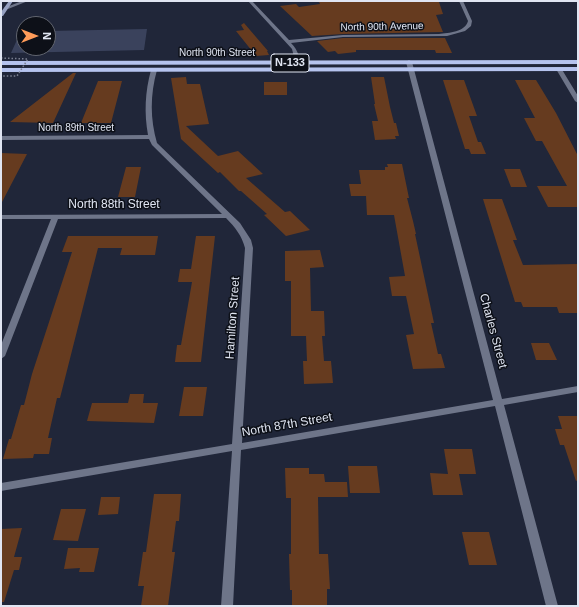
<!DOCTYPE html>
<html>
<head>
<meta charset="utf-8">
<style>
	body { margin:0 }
	#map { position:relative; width:579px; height:607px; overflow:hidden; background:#202639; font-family:Arial,sans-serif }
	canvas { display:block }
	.frame { position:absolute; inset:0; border:2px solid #e0e5f2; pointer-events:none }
	.north { position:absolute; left:16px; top:16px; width:40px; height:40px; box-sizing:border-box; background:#0d1018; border:1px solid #61656f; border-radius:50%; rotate:90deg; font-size:11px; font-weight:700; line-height:16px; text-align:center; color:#e0e5f2 }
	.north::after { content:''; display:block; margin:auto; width:14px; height:18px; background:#fe9b59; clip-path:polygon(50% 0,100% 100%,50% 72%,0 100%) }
</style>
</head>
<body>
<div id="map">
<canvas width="579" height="607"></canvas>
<div class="frame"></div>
<div class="north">N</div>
</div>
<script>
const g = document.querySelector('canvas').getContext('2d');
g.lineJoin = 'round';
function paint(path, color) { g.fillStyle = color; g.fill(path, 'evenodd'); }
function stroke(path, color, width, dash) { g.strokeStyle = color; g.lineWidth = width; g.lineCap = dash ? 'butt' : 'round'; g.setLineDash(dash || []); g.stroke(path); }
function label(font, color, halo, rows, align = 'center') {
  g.font = font + ' Arial,sans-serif'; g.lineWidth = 3; g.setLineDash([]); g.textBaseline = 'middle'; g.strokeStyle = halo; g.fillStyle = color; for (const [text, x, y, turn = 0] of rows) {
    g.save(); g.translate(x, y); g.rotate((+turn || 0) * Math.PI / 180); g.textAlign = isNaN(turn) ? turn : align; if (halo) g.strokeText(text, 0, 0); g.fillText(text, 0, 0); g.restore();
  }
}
paint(new Path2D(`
	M147,29L144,50L11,53L21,31H24V48H48V31Z`), '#3a425c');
paint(new Path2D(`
	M336,1L439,2L443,14L436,15L443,32L343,34L312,36L280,6L296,4L299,7L320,4L319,2Z
	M244,23L268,51H267L269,55L256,56L236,31L244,30L241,25Z
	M343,38H445L452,53H436L435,50H356V52L338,54L335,51L328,52L317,41Z
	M73,73H76L53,123L10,122Z
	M186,77L187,84H200L209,124L186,126L218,156L238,151L263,174L246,178L285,212L290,211L310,230L286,236L264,215L267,214L241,191H239L220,172L218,173L181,139L171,78Z
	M371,77H384L390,107L394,123H396L399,136H395L396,139L375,140L372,121H378L374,104H375Z
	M443,80H464L477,116H469L478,142H481L486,154H471L469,149H465Z
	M515,80H536L556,113L578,156V207H548L537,186H567L542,141H536L524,118H535Z
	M98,81H122L111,123H81Z
	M264,82H287V95H264Z
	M1,153L27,154L1,204Z
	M387,164H402L409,198H407L413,221L416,234H415L434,323H431L438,354H441L445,368L413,369L406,335L414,334L406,296H392L389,277L405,276L394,215H367L366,196H351L349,184H361L359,170H385V167H388Z
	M126,167H141L135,197H118Z
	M504,169H520L527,187H511Z
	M483,199H502L517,240H513L523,265L578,264V313H559L557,307H523L521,302H515Z
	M68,236H158L155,255H120L122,248H98L60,398H57L48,438H52L49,454H34L33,458L3,459L9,439H11L21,405H24L32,374L72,252H62Z
	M196,236H215L201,362H175L177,345H181L192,282H178L180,269H191Z
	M320,250L324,267L310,268L311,311H324L325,336H322L324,361H331L333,383L304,384L303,361H307L306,336H291V281H285V251Z
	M531,343H549L557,360H536Z
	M184,387H207L203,416H179Z
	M130,394H144L143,403H158L154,423L87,421L92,403H128Z
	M558,416H578V480L576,481L564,445H560L555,429H562Z
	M444,449H472L476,474H459L463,495H433L430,473L448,474Z
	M348,466H377L380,493H350Z
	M285,468H309V474H324L325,482H347L348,497H318L319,554H328L330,589H327V606H292V590H290L289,554H291V498H286Z
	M154,494H181L179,521H176L172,552H175L168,606H141L144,586H138L143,552H146Z
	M101,497H120L118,514L98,515Z
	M61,509H86L78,541L53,540Z
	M22,528L14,557H22L19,570H14L4,602H1V529Z
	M462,532H489L497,565H469Z
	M68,548H99L94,572H79L80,568L64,569Z`), '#663b1f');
paint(new Path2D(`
	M22,1H28L8,9L4,8Z`), '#6e7589');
paint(new Path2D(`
	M248,1H252L289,40L343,35L439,34C449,33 465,32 468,21L459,1H463L472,21L471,26L465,31L447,36L343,37L291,43C299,51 300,59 301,70L298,72L295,70L294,57L292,49Z
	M409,60L412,62L502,399L578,386V392L504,405L558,606H546L495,406L241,450L233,606H221L232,451L1,491V483L232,444L245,248C242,236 235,227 226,218L58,219L5,356L1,359V345L51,219H1V215L222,214L152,145L149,139L1,140V136L148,135C144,113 145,92 151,70L154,68L157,70C150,95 150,119 157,143L240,223L251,240L253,248L242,443L493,400L406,62Z
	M557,68H561L578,96V103L575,101L556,69Z`), '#6e7589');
paint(new Path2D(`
	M9,1H13L3,16H1V12Z`), '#96a1c2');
paint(new Path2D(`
	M578,60V64L1,65V61Z
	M578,67V71L1,72V68Z`), '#b5c3ee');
stroke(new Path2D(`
	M1,58L28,59L17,76H1`), '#7b8091', 1.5, [1.5, 2]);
label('10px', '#e0e5f2', '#0d1018', [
	["North 90th Avenue",382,27,-1],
	["North 90th Street",217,53],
	["North 89th Street",76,128]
]);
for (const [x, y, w] of [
	[290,63,38]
]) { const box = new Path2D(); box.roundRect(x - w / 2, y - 9, w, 18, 3); g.fillStyle = '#0d1018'; g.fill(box); stroke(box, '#e0e5f2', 1); }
label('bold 11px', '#e0e5f2', null, [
	["N-133",290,63]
]);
label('12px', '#e0e5f2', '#0d1018', [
	["North 88th Street",114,205],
	["Hamilton Street",233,318,-86],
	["Charles Street",493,331,75],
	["North 87th Street",287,425,-10]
]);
</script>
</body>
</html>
